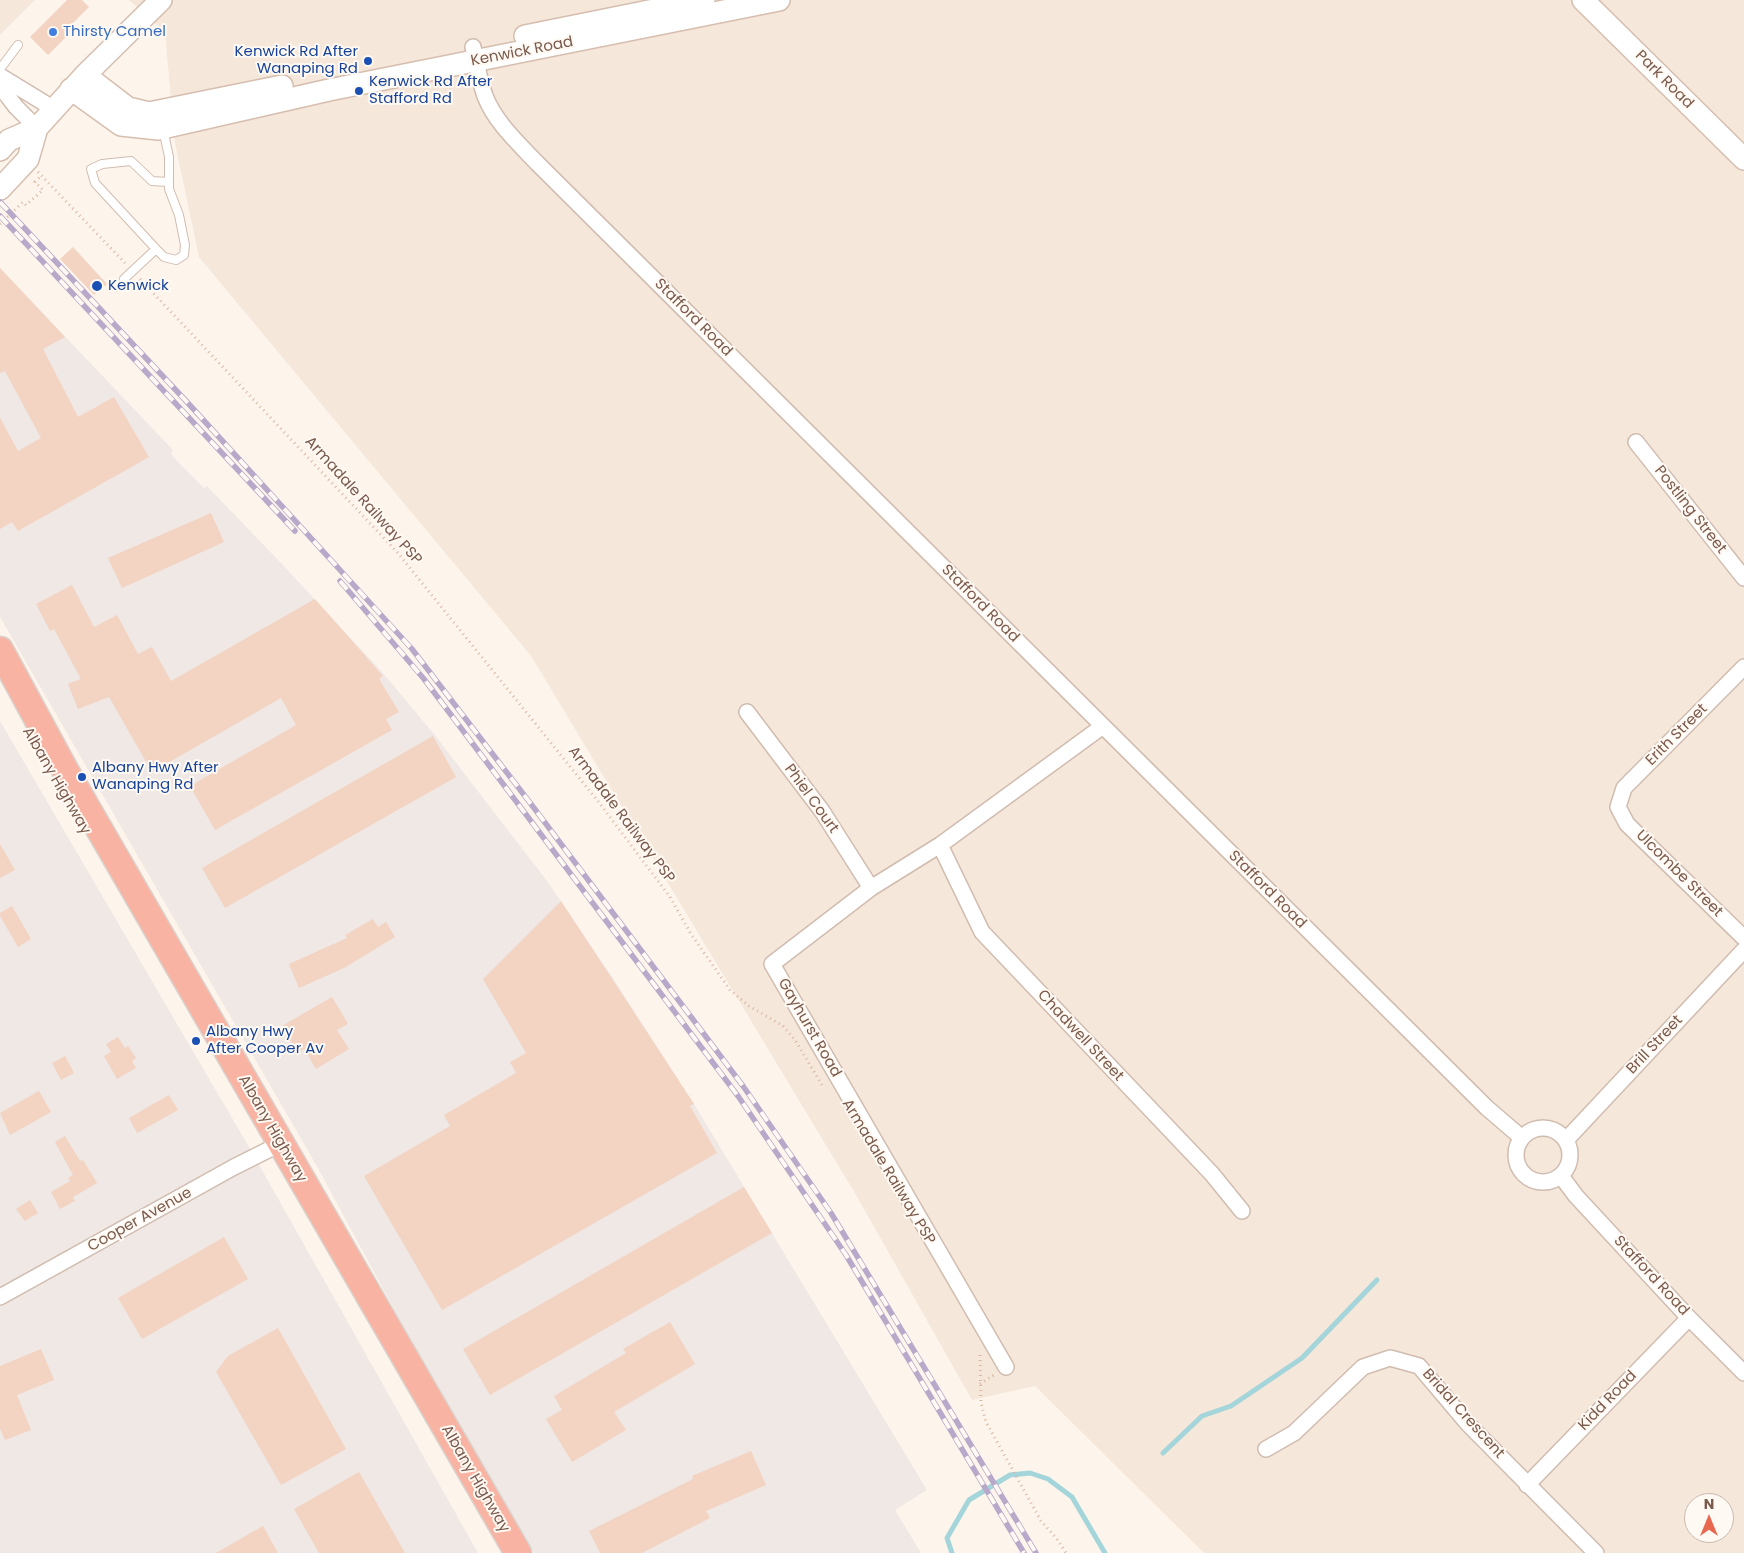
<!DOCTYPE html>
<html>
<head>
<meta charset="utf-8">
<style>
	body { margin:0 }
	#map { position:relative; width:1744px; height:1553px; overflow:hidden; background:#fdf5ec; font-family:Poppins,sans-serif }
	canvas { display:block }
	.north { position:absolute; left:1684px; top:1493px; width:50px; height:50px; box-sizing:border-box; background:#fff9f3; border:1px solid #cab9b0; border-radius:50%; rotate:0deg; font-size:14px; font-weight:700; line-height:20px; text-align:center; color:#7a5a4c }
	.north::after { content:''; display:block; margin:auto; width:18px; height:22px; background:#e8684f; clip-path:polygon(50% 0,100% 100%,50% 72%,0 100%) }
</style>
</head>
<body>
<div id="map">
<canvas width="1744" height="1553"></canvas>
<div class="north">N</div>
</div>
<script>
const g = document.querySelector('canvas').getContext('2d');
g.lineJoin = 'round';
function paint(path, color) { g.fillStyle = color; g.fill(path, 'evenodd'); }
function stroke(path, color, width, dash) { g.strokeStyle = color; g.lineWidth = width; g.lineCap = dash ? 'butt' : 'round'; g.setLineDash(dash || []); g.stroke(path); }
function label(font, color, halo, rows, align = 'center') {
  g.font = font + ' Poppins,sans-serif'; g.lineWidth = 4; g.setLineDash([]); g.textBaseline = 'middle'; g.strokeStyle = halo; g.fillStyle = color; for (const [text, x, y, turn = 0] of rows) {
    g.save(); g.translate(x, y); g.rotate((+turn || 0) * Math.PI / 180); g.textAlign = isNaN(turn) ? turn : align; if (halo) g.strokeText(text, 0, 0); g.fillText(text, 0, 0); g.restore();
  }
}
paint(new Path2D(`
	M0,0H35L0,35Z
	M129,0H1744V1553H1204L1035,1386L972,1400L856,1195L531,656L199,257L175,143L165,32ZM1694,1503H1724V1533H1694Z`), '#f5e7da');
paint(new Path2D(`
	M0,268L173,450L171,454L179,463L204,488L207,486L280,562L383,673L434,734L547,881L613,978L694,1104L927,1490L895,1510L921,1553H534L396,1313L319,1170L0,617Z
	M0,721L249,1147L478,1553H0Z`), '#efe8e4');
stroke(new Path2D(`
	M1163,1453L1202,1416L1231,1406L1302,1358L1377,1280
	M952,1553L947,1538L969,1500L1010,1475L1030,1473L1048,1479L1072,1497L1105,1553`), '#a4d5da', 5);
paint(new Path2D(`
	M67,0H82L89,7L72,24L76,27L48,55L30,37Z
	M73,247L107,284L94,295L60,259Z
	M0,268L65,337L43,349L78,417L114,397L149,457L18,531L12,522L0,529V418L18,451L41,438L5,371L0,373Z
	M211,513L224,542L122,588L108,558Z
	M72,585L94,627L117,615L138,654L152,647L171,681L315,599L383,676L379,679L399,712L386,719L392,730L215,830L190,786L296,725L281,698L152,772L109,697L78,709L68,684L81,679L54,629L50,631L36,604Z
	M433,736L456,777L225,908L202,868Z
	M0,844L15,870L0,878Z
	M561,901L694,1104L690,1106L717,1153L442,1310L364,1176L450,1126L444,1115L516,1073L510,1062L526,1053L483,979Z
	M12,906L31,939L18,947L0,916V913Z
	M373,919L378,927L386,922L395,937L344,968L299,988L289,964L347,938L345,935Z
	M332,997L348,1024L337,1030L349,1049L316,1069L304,1049L297,1053L282,1026Z
	M118,1037L125,1048L128,1046L136,1058L132,1061L136,1068L117,1079L104,1056L111,1052L106,1044Z
	M65,1056L74,1073L61,1080L52,1063Z
	M39,1091L51,1112L10,1135L0,1113Z
	M169,1095L178,1110L137,1133L129,1118Z
	M65,1136L80,1161L83,1160L97,1183L73,1197L75,1201L60,1209L51,1192L70,1181L68,1178L73,1175L55,1142Z
	M744,1187L772,1233L490,1395L463,1349Z
	M30,1200L38,1213L25,1221L16,1209Z
	M224,1237L248,1279L142,1339L118,1298Z
	M670,1322L695,1364L614,1412L626,1430L572,1462L546,1419L562,1410L554,1396L626,1353L623,1349Z
	M278,1328L346,1449L281,1485L216,1372L228,1356Z
	M41,1349L54,1380L17,1395L31,1430L5,1440L0,1429V1366Z
	M751,1451L766,1485L706,1511L710,1518L642,1553H600L589,1531L693,1479L692,1476Z
	M359,1472L405,1553H319L294,1509Z
	M263,1526L278,1553H216Z`), '#f3d3c2');
const lane = new Path2D(`
	M0,69L18,45
	M163,129L169,157V189L179,215L185,245L184,255L176,260L164,257L156,249L95,183L91,169L102,164L131,161L152,181L168,182
	M124,279L156,249`);
const street = new Path2D(`
	M473,47C477,63 479,80 485,96C495,122 518,143 537,163L1487,1108L1522,1138
	M0,76L54,109
	M0,86L16,107L37,128
	M1636,442L1744,578
	M1744,667L1624,788L1618,807L1627,824L1744,938
	M747,712L822,811L871,888
	M940,845L982,932L1212,1174L1242,1211
	M1516 1155a27 27 0 1 1 54 0a27 27 0 1 1-54 0Z
	M1566,1140L1744,950
	M1561,1176L1576,1196L1689,1318L1744,1373
	M0,1297L234,1167L280,1144
	M1006,1367L772,964L871,888L940,845L1103,726
	M1266,1449L1294,1433L1363,1367L1390,1358L1419,1366L1468,1424L1596,1553
	M1527,1485L1689,1318`);
const secondary = new Path2D(`
	M1583,0L1744,159
	M525,36L704,0
	M85,75L128,108L149,113L282,86
	M71,89L121,125L158,129L329,90L779,0
	M0,150L9,140L37,128
	M0,189L28,159L37,128L85,75L161,0`);
const highway = new Path2D(`
	M0,650L65,770L518,1553`);
stroke(lane, '#d1bcb0', 10);
stroke(street, '#d1bcb0', 18);
stroke(secondary, '#d6beaf', 24);
stroke(highway, '#dad1cd', 29);
stroke(new Path2D(`
	M38,172L125,263
	M0,224L23,202L26,205L43,190L35,182L41,176
	M140,279L397,552L597,800L670,897L691,934L730,990L749,1006L783,1026L795,1040L822,1085
	M980,1355L981,1403L986,1422L1041,1521L1057,1539L1066,1553
	M980,1384L994,1375`), '#d9b6a4', 3, [1, 4]);
stroke(lane, '#fff', 8);
stroke(street, '#fff', 15);
stroke(secondary, '#fff', 21);
stroke(highway, '#f8b3a2', 26);
const rail = new Path2D(`
	M0,202L187,402L412,649L531,804L743,1086L831,1213L1036,1553
	M0,216L295,531
	M340,581L424,679L738,1096L846,1255L1024,1553`);
stroke(rail, '#b8a8c9', 5.5);
stroke(rail, '#fff9f3', 4, [11]);
for (const [x, y, r, color] of [
	[53,32,5,"#3f7fe0"],
	[368,61,5,"#1a4fb4"],
	[359,91,5,"#1a4fb4"],
	[97,286,6,"#1a4fb4"],
	[82,777,5,"#1a4fb4"],
	[196,1041,5,"#1a4fb4"]
]) { const dot = new Path2D(); dot.arc(x, y, r, 0, 2 * Math.PI); g.fillStyle = color; g.fill(dot); stroke(dot, '#fff9f3', 2); }
label('15px', '#366cbe', '#fff9f3', [
	["Thirsty Camel",63,32]
], 'left');
label('15px', '#164399', '#fff9f3', [
	["Kenwick Rd After",358,52,"right"],
	["Wanaping Rd",358,69,"right"],
	["Kenwick Rd After",369,82],
	["Stafford Rd",369,99],
	["Kenwick",108,286],
	["Albany Hwy After",92,768],
	["Wanaping Rd",92,785],
	["Albany Hwy",206,1032],
	["After Cooper Av",206,1049]
], 'left');
label('15px', '#7a5a4c', '#fff9f3', [
	["Kenwick Road",522,52,-11],
	["Park Road",1664,80,45],
	["Stafford Road",693,318,45],
	["Armadale Railway PSP",363,501,48],
	["Postling Street",1690,510,52],
	["Stafford Road",980,604,45],
	["Erith Street",1677,735,-45],
	["Albany Highway",56,781,60],
	["Phiel Court",811,799,54],
	["Armadale Railway PSP",621,815,53],
	["Ulcombe Street",1679,874,45],
	["Stafford Road",1267,890,45],
	["Gayhurst Road",809,1028,60],
	["Chadwell Street",1080,1036,47],
	["Brill Street",1655,1045,-47],
	["Albany Highway",272,1129,60],
	["Armadale Railway PSP",888,1172,59],
	["Cooper Avenue",140,1220,-29],
	["Stafford Road",1651,1276,47],
	["Kidd Road",1608,1401,-46],
	["Bridal Crescent",1463,1414,48],
	["Albany Highway",475,1479,60]
]);
</script>
</body>
</html>
